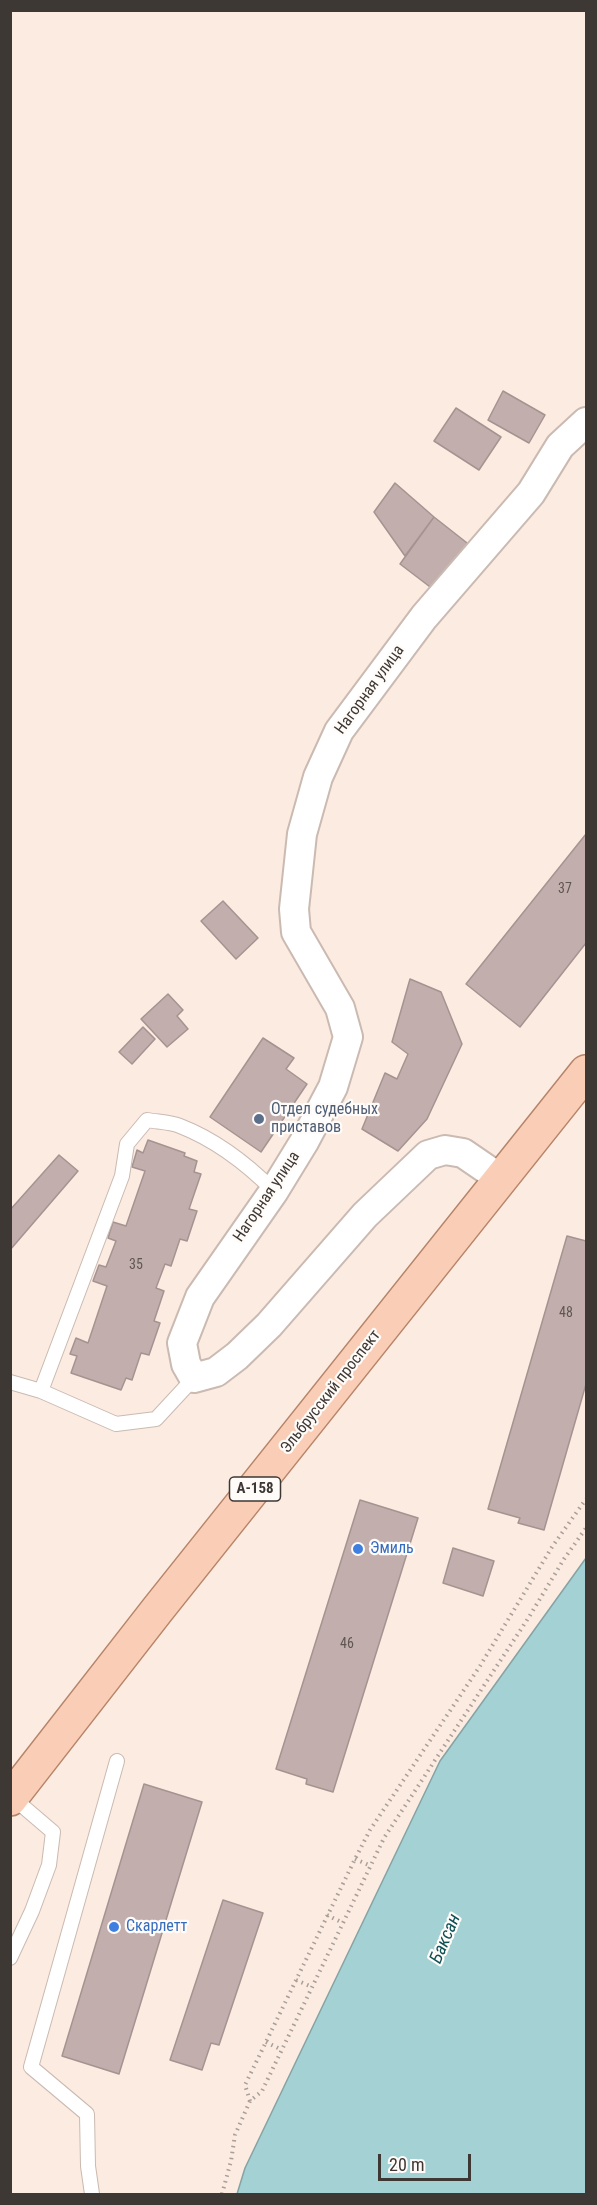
<!DOCTYPE html>
<html>
<head>
<meta charset="utf-8">
<style>
	body { margin:0 }
	#map { position:relative; width:597px; height:2205px; overflow:hidden; background:#fbebe1; font-family:"Roboto Condensed",sans-serif }
	canvas { display:block }
	.frame { position:absolute; inset:0; border:12px solid #3e3834; pointer-events:none }
	.scale { position:absolute; left:378px; top:2154px; width:93px; height:27px; box-sizing:border-box; border:3px solid #3e3834; border-top:0; padding-left:8px; font-size:18px; line-height:21px; white-space:nowrap; color:#3e3834; -webkit-text-stroke:4px #fefbf9; paint-order:stroke }
</style>
</head>
<body>
<div id="map">
<canvas width="597" height="2205"></canvas>
<div class="frame"></div>
<div class="scale">20 m</div>
</div>
<script>
const g = document.querySelector('canvas').getContext('2d');
g.lineJoin = 'round';
function paint(path, color) { g.fillStyle = color; g.fill(path, 'evenodd'); }
function stroke(path, color, width, dash) { g.strokeStyle = color; g.lineWidth = width; g.lineCap = dash ? 'butt' : 'round'; g.setLineDash(dash || []); g.stroke(path); }
function label(font, color, halo, rows, align = 'center') {
  g.font = font + ' "Roboto Condensed",sans-serif'; g.lineWidth = 4.5; g.setLineDash([]); g.textBaseline = 'middle'; g.strokeStyle = halo; g.fillStyle = color; for (const [text, x, y, turn = 0] of rows) {
    g.save(); g.translate(x, y); g.rotate((+turn || 0) * Math.PI / 180); g.textAlign = isNaN(turn) ? turn : align; if (halo) g.strokeText(text, 0, 0); g.fillText(text, 0, 0); g.restore();
  }
}
const water = new Path2D(`
	M586,1558V2194H237L245,2168L440,1761Z`);
paint(water, '#a3d1d4');
stroke(water, '#85a3a4', 1.5);
const building = new Path2D(`
	M503,391L545,415L529,443L488,420Z
	M456,408L501,437L479,470L434,441Z
	M395,483L434,517L405,556L374,512Z
	M434,517L476,550L438,593L400,564Z
	M586,834V943L520,1027L466,984Z
	M223,901L258,938L236,959L201,921Z
	M410,979L441,992L462,1044L427,1119L398,1151L362,1129L385,1073L397,1079L408,1054L392,1042Z
	M168,994L183,1010L177,1016L188,1029L167,1047L141,1019Z
	M143,1027L155,1039L132,1064L119,1052Z
	M263,1038L294,1058L286,1069L307,1084L261,1152L210,1117Z
	M148,1140L185,1153L184,1156L197,1161L194,1172L201,1174L189,1209L197,1211L187,1241L180,1239L171,1266L165,1264L156,1288L164,1291L154,1321L160,1323L149,1355L141,1353L132,1380L126,1378L121,1390L71,1373L77,1356L70,1354L76,1338L88,1343L107,1286L93,1281L99,1265L106,1267L116,1241L108,1238L113,1222L126,1226L145,1171L132,1167L137,1150L143,1153Z
	M59,1155L78,1171L10,1250V1210Z
	M567,1236L586,1241V1384L544,1530L518,1523L520,1518L488,1509Z
	M360,1500L418,1518L333,1792L306,1784L307,1779L276,1769Z
	M453,1548L494,1561L483,1596L443,1583Z
	M144,1784L202,1802L119,2074L62,2056Z
	M223,1900L263,1913L219,2045L211,2043L202,2070L170,2060Z`);
paint(building, '#c2afad');
stroke(building, '#a59391', 1.5);
const lane = new Path2D(`
	M10,1382L41,1391L116,1424L156,1419L194,1378
	M41,1391L122,1176L127,1144L147,1120C158,1122 170,1122 180,1126C216,1140 247,1164 274,1191
	M10,1958L32,1911L49,1865L53,1832L12,1797
	M92,2194L88,2166L87,2114L31,2067L117,1761`);
const street = new Path2D(`
	M501,1179L463,1153L445,1150L428,1155L365,1215L269,1325L237,1356L216,1372L194,1378L186,1364L182,1343L200,1297L274,1191L304,1142L333,1087L348,1037L340,1008L296,932L294,909L302,834L318,777L339,731L424,617L531,493L560,446L586,422`);
const primary = new Path2D(`
	M10,1799L158,1609L586,1072`);
stroke(lane, '#cabab1', 16);
stroke(street, '#cabab1', 32);
stroke(primary, '#b68469', 36);
stroke(new Path2D(`
	M355,1859L371,1866
	M327,1915L343,1923
	M296,1980L312,1987
	M266,2042L282,2050
	M250,2101L245,2085L355,1859L370,1830L480,1666L552,1547L586,1499
	M222,2194L231,2161L235,2135L250,2101L262,2091L384,1838L529,1617L564,1559L586,1528`), '#aa9e97', 4, [1.5, 4.5]);
stroke(lane, '#fff', 14);
stroke(street, '#fff', 28);
stroke(primary, '#faceb6', 33);
for (const [x, y, r, color] of [
	[259,1119,6,"#5c6f8a"],
	[358,1549,6,"#3f7fe0"],
	[114,1927,6,"#3f7fe0"]
]) { const dot = new Path2D(); dot.arc(x, y, r, 0, 2 * Math.PI); g.fillStyle = color; g.fill(dot); stroke(dot, '#fefbf9', 2); }
label('14px', '#5f5652', null, [
	["37",565,889],
	["35",136,1265],
	["48",566,1313],
	["46",347,1644]
]);
for (const [x, y, w] of [
	[255,1489,51]
]) { const box = new Path2D(); box.roundRect(x - w / 2, y - 12, w, 24, 4.5); g.fillStyle = '#fefbf9'; g.fill(box); stroke(box, '#3e3834', 1.5); }
label('bold 15px', '#3e3834', null, [
	["А-158",255,1489]
]);
label('16px', '#3e3834', '#fefbf9', [
	["Нагорная улица",370,690,-54],
	["Нагорная улица",267,1197,-56],
	["Эльбрусский проспект",331,1392,-52]
]);
label('16px', '#4e5e75', '#fefbf9', [
	["Отдел судебных",271,1110],
	["приставов",271,1128]
], 'left');
label('16px', '#366cbe', '#fefbf9', [
	["Эмиль",370,1549],
	["Скарлетт",126,1927]
], 'left');
label('italic 18px', '#0d5054', '#fefbf9', [
	["Баксан",446,1939,-67]
]);
</script>
</body>
</html>
